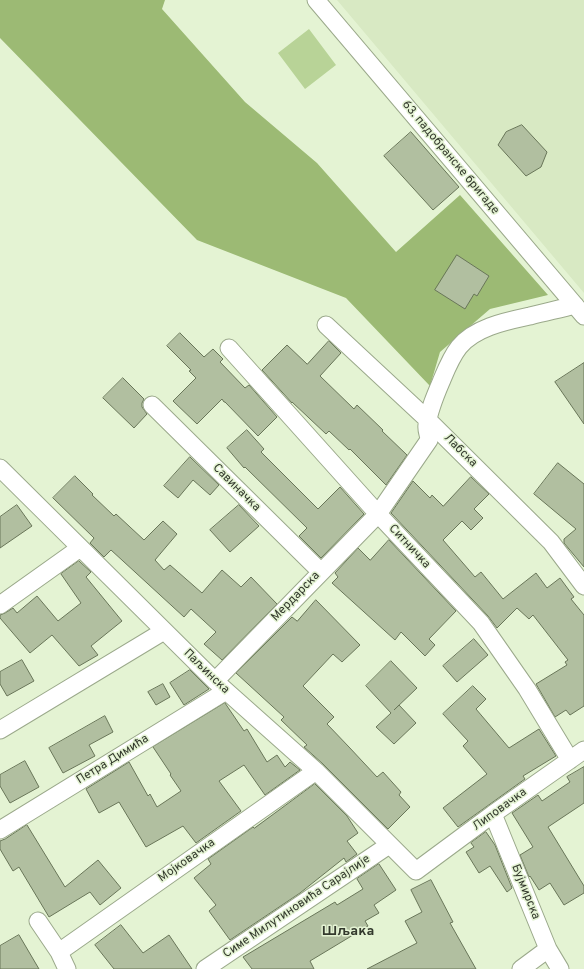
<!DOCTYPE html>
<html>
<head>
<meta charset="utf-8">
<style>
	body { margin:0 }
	canvas { display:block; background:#e4f3d3 }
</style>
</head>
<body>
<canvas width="584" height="969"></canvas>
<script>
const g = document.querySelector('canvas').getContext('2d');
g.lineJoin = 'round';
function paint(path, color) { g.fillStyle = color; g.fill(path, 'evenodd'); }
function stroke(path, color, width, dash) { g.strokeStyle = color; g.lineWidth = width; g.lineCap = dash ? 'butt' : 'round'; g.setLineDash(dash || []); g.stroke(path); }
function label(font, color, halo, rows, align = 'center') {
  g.font = font + ' Overpass,sans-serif'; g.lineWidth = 3; g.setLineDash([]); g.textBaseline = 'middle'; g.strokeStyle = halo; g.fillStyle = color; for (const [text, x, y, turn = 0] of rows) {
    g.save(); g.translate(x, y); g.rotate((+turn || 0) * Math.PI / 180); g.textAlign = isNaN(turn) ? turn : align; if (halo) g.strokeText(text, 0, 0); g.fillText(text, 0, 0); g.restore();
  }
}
paint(new Path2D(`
	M337,0H584V293Z`), '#d8e9c3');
paint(new Path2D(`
	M309,29L336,65L305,89L278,53Z`), '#b8d397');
paint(new Path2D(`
	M0,0H165L162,9L245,102L317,163L396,252L460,195L548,295L490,309L440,352L430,386L346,298L197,240L0,38Z`), '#9cba74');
const building = new Path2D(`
	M522,125L547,152L541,167L526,176L498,145L506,132Z
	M411,132L459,187L433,210L384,156Z
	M457,255L489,276L477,296L474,294L465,309L435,290Z
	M180,333L204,357L213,349L223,359L220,362L245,388L249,385L277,417L258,436L225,402H224L222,399L197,424L173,401L196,378L189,371L191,370L167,346Z
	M329,341L341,353L320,376L354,409L357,405L383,430L382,431L407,455L386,485L350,449L349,450L329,431L326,434L292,402V403L262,370L287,345L307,364Z
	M584,363V424L555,382Z
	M123,378L144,399L142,403V407L147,414L134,428L103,398Z
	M247,430L264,449L261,452L318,509L340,487L364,514L321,558L299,536L307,528L245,467L244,468L227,448Z
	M190,457L219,485L210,495L193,480L178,498L164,486Z
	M558,463L584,484V567L564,543V539L576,529L534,494Z
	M75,476L93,494L92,495L114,516L116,514L144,540L163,521L177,534L155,560L164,570L170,565L202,593L222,570L241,587L251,577L277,604L222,660L204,644L216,632L191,609L184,617L111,550L104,557L90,543L94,538L53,498Z
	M471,477L489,494L474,509L483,518L471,530L462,521L443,540L475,577L481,572L503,599L536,573L547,588L560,578L574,597L571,599L584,615V706L570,715L566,710L555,717L536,684L567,665L565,662L568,660L533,615L529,619L517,608L497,628L488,616L391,513L413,481L430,498L432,495L443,506Z
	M17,505L32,526L0,548V517Z
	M239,505L259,526L230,552L210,530Z
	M389,540L456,611L429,639L435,645L425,656L401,632L395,640L332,583L338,577L335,573L358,548L370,560Z
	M79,561L91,572L86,577L122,621L91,646L98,655L79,666L52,635L30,653L0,618V615L5,613L13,608L17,613L37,596L58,621L81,603L61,574Z
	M316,600L360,645L342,662L333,654L303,686L334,717L327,724L349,747L377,777L383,772L401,792L399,795L410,807L388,829L323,764L304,747L307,745L281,720L284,717L236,673L292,617L297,621Z
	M474,639L488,655L457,682L443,666Z
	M22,660L34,681L7,696L0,684V672Z
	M391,661L417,688L394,710L399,705L416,723L394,744L376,727L391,713L366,686Z
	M190,670L209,689L184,705L170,683Z
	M163,684L170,697L156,705L148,692Z
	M473,686L486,699L476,709L509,748L539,729L556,756L523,776L525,779L458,827L443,808L487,774L463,746L468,741L443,714Z
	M225,703L244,731L247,729L267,762L277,755L285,767L290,762L300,770L265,795L244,765L219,781L241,811L196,843L183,826L146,847L119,802L99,813L86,789L129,762L148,796L150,794L157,807L181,791L170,775L171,774L153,747Z
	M105,716L113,732L89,745L95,756L63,773L49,748Z
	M25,761L39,787L10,803L0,786V775Z
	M584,767V803L548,827L584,886V893L564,905L550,883L539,890L530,876L529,877L520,855L533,847L512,813L538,795L542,801L570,782L567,777Z
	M315,784L347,816L358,833L347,841L357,854L346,862L344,858L300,893L230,940L209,911L216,905L194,878L211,864L208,859L253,827L254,828Z
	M27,825L65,887L98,860L121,888L100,905L90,892L49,917L19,867L13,871L0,849V841L5,839Z
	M486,832L495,845L512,888L507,892L490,866L479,873L466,852L474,847L471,843Z
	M379,864L396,890L374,905L379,913L365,921L368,926L310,961L314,969H252L243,957L335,902L337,905L363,889L357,879Z
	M431,880L453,922L450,923L476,969H367L417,943L405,921L422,912L411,890Z
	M121,925L143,953L169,935L192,969H114L95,945Z
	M19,935L39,969H0V946Z`);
paint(building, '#b1bfa0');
stroke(building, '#697659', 1);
const street = new Path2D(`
	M316,0L584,316
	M326,325L428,420L551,542L584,586
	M229,348L378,514L481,623L527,689L570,760
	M152,405L321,572
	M0,468L215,681L316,771L416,871L493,814L584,750
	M0,605L80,548
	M215,681L378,514L429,440C429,435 426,431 427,425C429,410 435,396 441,382C446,370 451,357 459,347C475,327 507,321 530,316C545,312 560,309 575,305
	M0,730L164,631
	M493,814L548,949L560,969
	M0,830L226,691
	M38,921L59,952L67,969
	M59,952L316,771
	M205,969L389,845
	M521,969L548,949`);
stroke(street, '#9ba98b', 19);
stroke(street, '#fff', 17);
label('12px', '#33392d', '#e4f3d3', [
	["63. падобранске бригаде",450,158,50],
	["Лабска",460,451,45],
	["Савиначка",236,488,45],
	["Ситничка",409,547,47],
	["Мердарска",296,597,-46],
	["Паљинска",206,672,44],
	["Петра Димића",113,760,-32],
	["Липовачка",500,810,-36],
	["Мојковачка",187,861,-35],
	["Бујмирска",525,892,68],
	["Симе Милутиновића Сарајлије",297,907,-34]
]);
label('bold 14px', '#33392d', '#e4f3d3', [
	["Шљака",348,932]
]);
</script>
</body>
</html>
